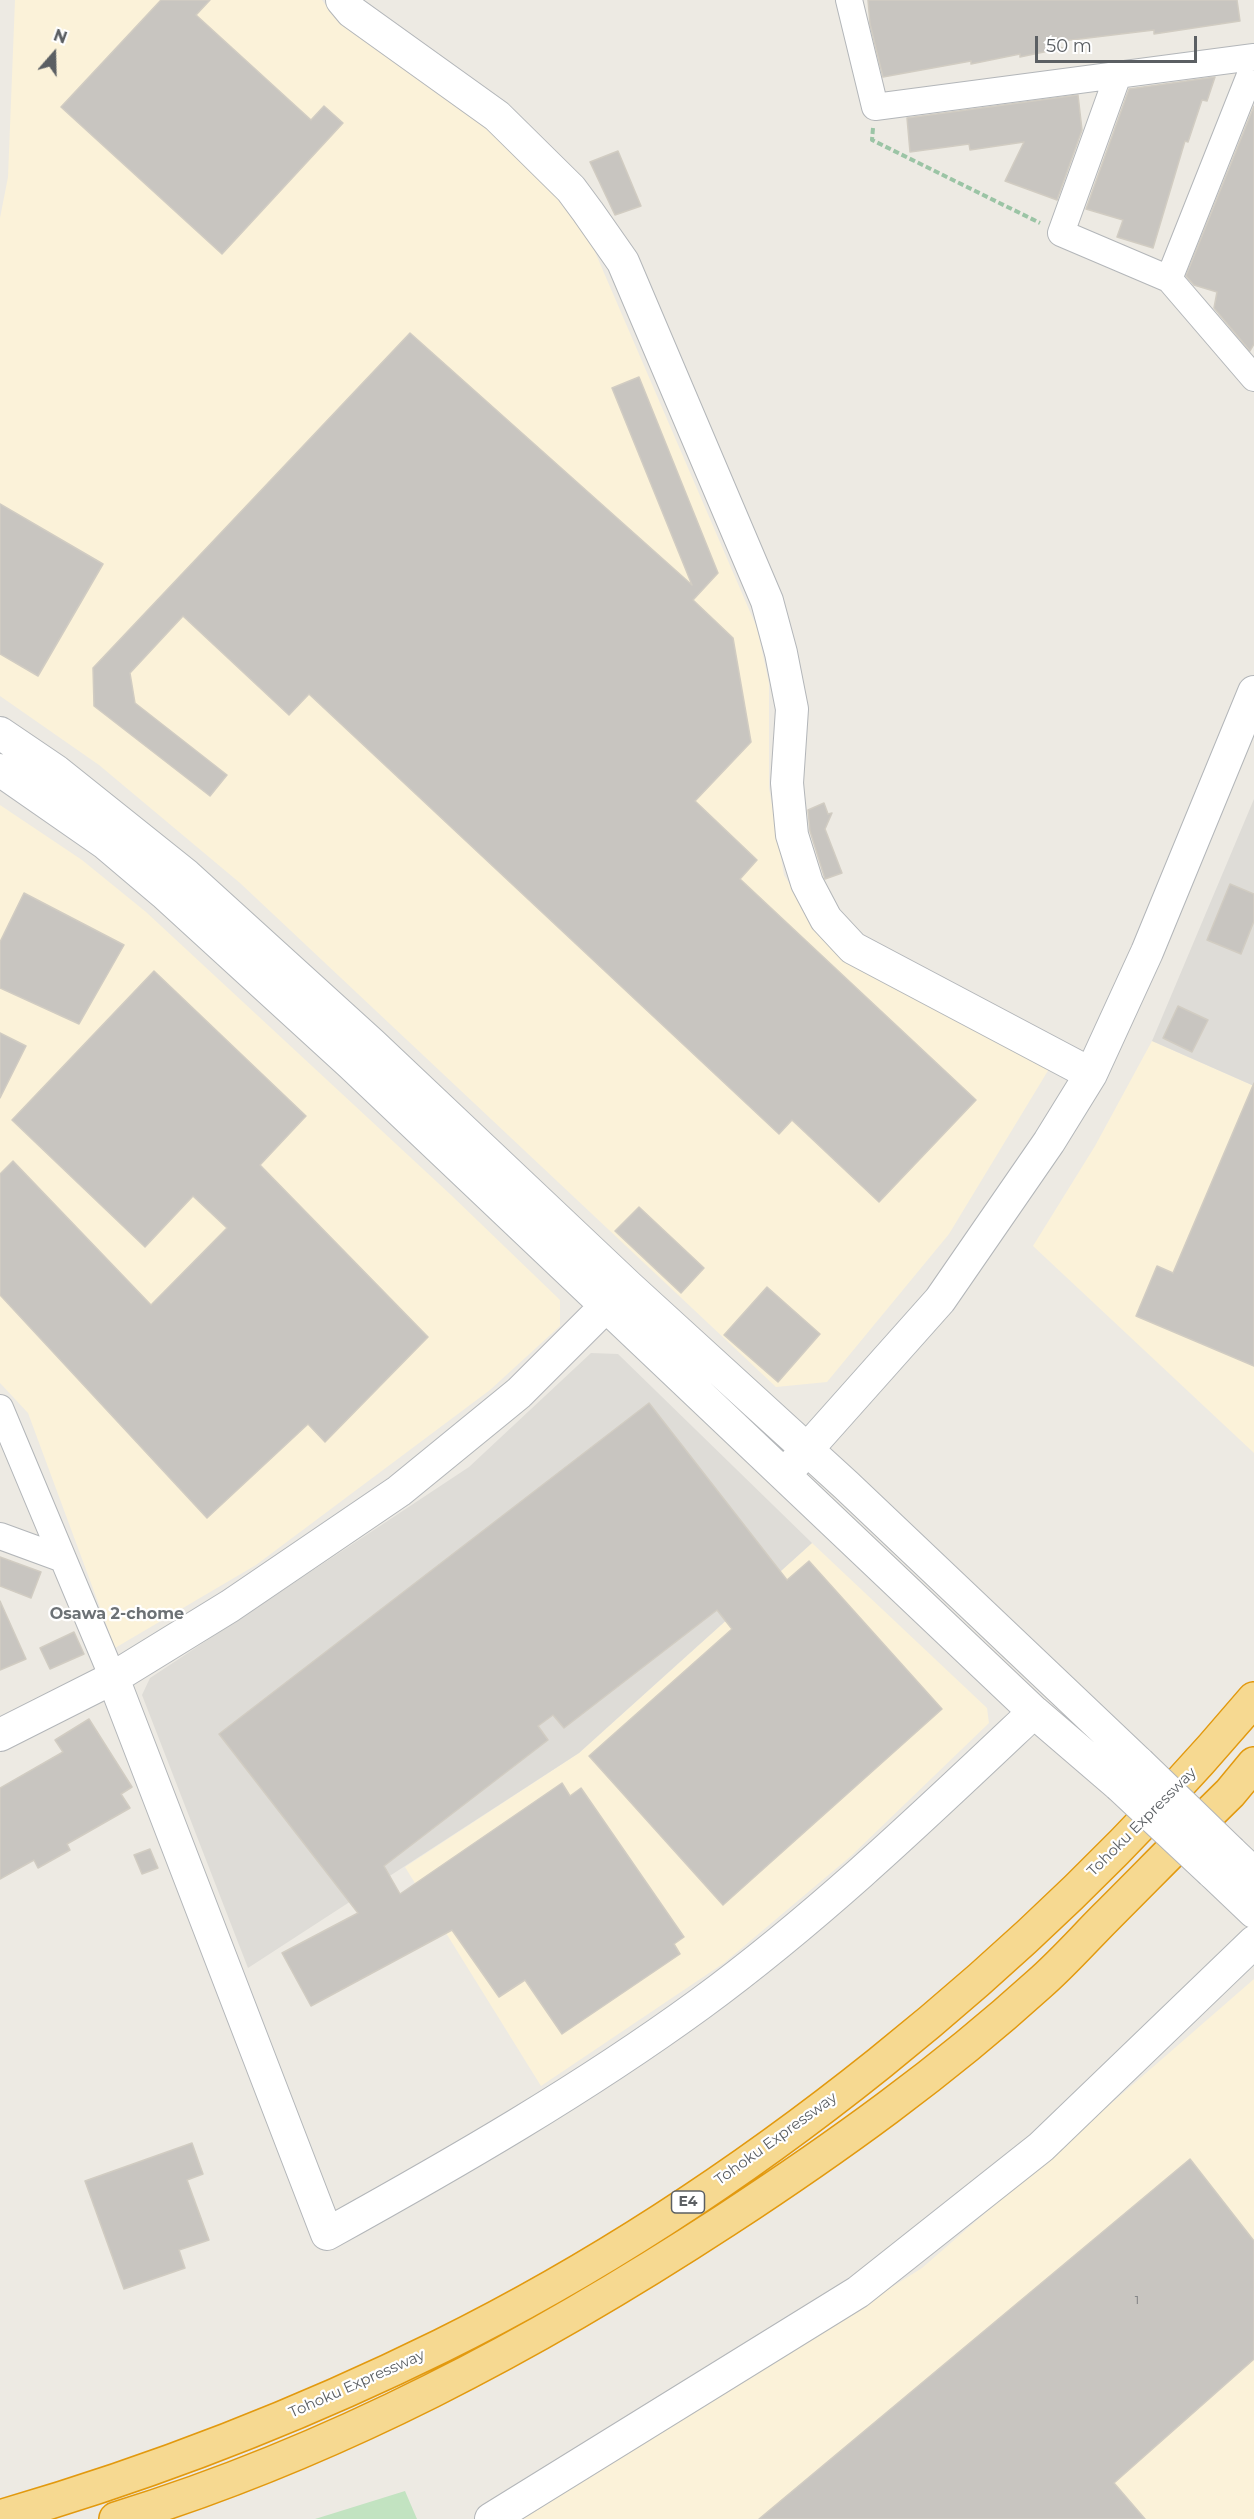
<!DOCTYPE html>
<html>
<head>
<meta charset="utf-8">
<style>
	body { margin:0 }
	#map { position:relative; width:1254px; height:2519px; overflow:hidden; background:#edeae3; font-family:Montserrat,sans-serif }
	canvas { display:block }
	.north { position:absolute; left:24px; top:24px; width:60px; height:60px; -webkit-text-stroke:4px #fff; paint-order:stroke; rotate:20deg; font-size:16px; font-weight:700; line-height:24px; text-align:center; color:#5b5f63 }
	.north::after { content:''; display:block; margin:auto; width:21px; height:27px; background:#5b5f63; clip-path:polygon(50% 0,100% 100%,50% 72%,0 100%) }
	.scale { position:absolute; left:1035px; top:36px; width:162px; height:27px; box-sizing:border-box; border:3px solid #5b5f63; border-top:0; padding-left:8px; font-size:18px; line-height:21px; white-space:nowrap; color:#5b5f63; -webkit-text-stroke:4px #fff; paint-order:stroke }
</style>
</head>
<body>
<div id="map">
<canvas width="1254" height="2519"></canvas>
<div class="north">N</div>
<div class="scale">50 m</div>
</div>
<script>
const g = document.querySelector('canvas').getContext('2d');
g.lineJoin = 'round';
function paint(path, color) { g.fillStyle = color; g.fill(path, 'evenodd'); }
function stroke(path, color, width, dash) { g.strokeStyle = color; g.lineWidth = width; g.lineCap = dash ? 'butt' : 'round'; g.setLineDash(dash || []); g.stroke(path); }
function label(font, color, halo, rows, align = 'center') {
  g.font = font + ' Montserrat,sans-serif'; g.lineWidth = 4.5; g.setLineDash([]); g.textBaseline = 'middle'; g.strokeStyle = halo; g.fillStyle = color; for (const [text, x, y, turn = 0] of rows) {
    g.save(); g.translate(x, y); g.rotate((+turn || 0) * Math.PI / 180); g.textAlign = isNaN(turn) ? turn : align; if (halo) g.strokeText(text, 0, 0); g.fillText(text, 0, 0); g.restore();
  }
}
paint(new Path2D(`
	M15,0H322L330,11L433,86L487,120L547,184L589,238L757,628L769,683V788L784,875L818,929L1049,1069L949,1234L827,1382L776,1387L240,883L99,765L0,696V218L8,177Z
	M0,805L82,860L146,912L451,1195L560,1300V1326L490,1390L256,1565L115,1648L28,1413L0,1383Z
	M1152,1041L1254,1086V1453L1033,1246L1095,1146Z
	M812,1543L987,1708L989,1723L851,1856L724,1963L541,2086L405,1867L579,1753Z
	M1254,1979V2519H523L922,2268Z`), '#fbf2d9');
paint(new Path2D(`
	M1254,799V1086L1152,1041Z
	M591,1353L618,1354L812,1543L579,1753L248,1968L142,1695L150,1678L469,1467Z`), '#dedcd7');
paint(new Path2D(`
	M405,2491L417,2519H315Z`), '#c2e3c1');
const building = new Path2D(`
	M161,0H210L196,15L311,120L324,106L343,123L222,254L61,107Z
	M868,0H1237L1240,21L1154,34V30L1063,41L1052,45L1063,48L1020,57V54L971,64V61L883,77L870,24Z
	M1215,77L1207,101L1202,100L1188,142L1185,141L1153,248L1117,237L1123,220L1086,209L1129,89Z
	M1078,95L1082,130L1057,200L1005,181L1024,142L970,150L969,144L910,152L907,118Z
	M1254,106V344L1250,351L1214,308L1217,292L1194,285L1186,276Z
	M618,151L641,206L615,215L590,162Z
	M410,333L692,585L612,388L639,377L718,573L693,600L733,638L751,742L695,801L757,860L740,879L976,1100L879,1202L792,1120L779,1134L309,694L289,715L183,616L130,673L135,703L227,775L210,796L94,706L93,668Z
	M0,504L103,564L38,676L0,654Z
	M824,803L828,814L832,813L825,829L842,873L825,879L810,831L808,810Z
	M1230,884L1254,894V921L1241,954L1207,940Z
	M24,893L124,945L79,1024L0,988V942Z
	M154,971L306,1116L260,1165L428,1337L325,1442L308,1424L207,1518L0,1295V1174L13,1161L151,1305L227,1228L193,1196L145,1247L12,1120Z
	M1178,1006L1208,1020L1192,1052L1163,1038Z
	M0,1033L26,1046L0,1098Z
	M1254,1083V1366L1136,1316L1157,1266L1173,1273Z
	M639,1207L704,1268L681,1293L615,1231Z
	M767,1287L820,1334L778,1382L724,1335Z
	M649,1403L787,1580L809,1561L942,1709L723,1905L589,1756L732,1629L717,1610L564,1728L553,1715L538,1726L548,1740L384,1866L400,1894L562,1783L570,1796L581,1788L684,1937L674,1944L680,1954L562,2034L525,1980L499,1997L452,1930L311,2006L282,1953L358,1913L219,1734Z
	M0,1557L41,1572L31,1598L0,1586Z
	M0,1601L26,1659L0,1670Z
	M74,1632L84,1654L50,1669L40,1648Z
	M89,1719L132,1787L121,1794L130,1808L67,1844L70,1850L38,1868L34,1860L0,1879V1788L63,1752L55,1740Z
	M150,1849L158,1868L142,1874L134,1855Z
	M192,2143L203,2174L187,2180L209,2240L179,2250L185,2268L124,2289L85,2181Z
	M1190,2159L1254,2241V2359L1114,2483L1145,2519H759Z`);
paint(building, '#c8c5c0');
stroke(building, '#d1ccc2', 1.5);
const minor = new Path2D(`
	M849,0L875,107L1254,57
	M1118,75L1061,233L1169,279L1254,378
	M1169,279L1254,65
	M0,1408L113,1678
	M0,1536L63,1559`);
const tertiary = new Path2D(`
	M342,0L352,12L497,116L571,189L588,212L623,262L767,601L781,653L792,709L787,783L792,835L807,883L826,919L853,948L1091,1074
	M0,733L56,771L186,875L372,1044L629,1287L846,1485L1139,1763
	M0,770L105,843L164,893L351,1064L1034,1712L1119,1785
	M794,1464L940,1300L1049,1142L1091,1074L1147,952L1254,692
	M113,1678L327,2234C455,2163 582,2090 700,2004C820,1916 927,1813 1034,1712
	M0,1735L113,1678L230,1606L399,1491L519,1393L605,1307
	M1231,1852L1254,1874
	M1212,1872L1254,1912
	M491,2519L858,2292L1041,2147L1254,1942`);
const motorway = new Path2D(`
	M0,2517C152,2473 299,2416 441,2346C744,2196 1036,1958 1254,1699
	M116,2519C334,2452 536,2344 726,2220C836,2148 942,2072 1039,1984C1063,1963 1084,1939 1106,1917C1147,1876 1188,1834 1230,1793L1254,1764`);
stroke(minor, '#b3b6b9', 28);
stroke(tertiary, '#b3b6b9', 34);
stroke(motorway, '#e2990e', 36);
stroke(new Path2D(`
	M873,128L872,140L1040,223`), '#9bc4a5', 4, [6, 3]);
stroke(minor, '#fff', 26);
stroke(tertiary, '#fff', 32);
stroke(motorway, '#f6d991', 33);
const tertiaryBridge = new Path2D(`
	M1139,1763L1231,1852
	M1119,1785L1212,1872`);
stroke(tertiaryBridge, '#b3b6b9', 34, []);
stroke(tertiaryBridge, '#fff', 32);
label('12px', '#76787a', null, [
	["1",1137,2300]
]);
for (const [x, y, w] of [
	[688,2202,33]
]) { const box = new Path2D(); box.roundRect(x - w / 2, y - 11, w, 22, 4.5); g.fillStyle = '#fff'; g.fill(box); stroke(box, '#5b5f63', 1.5); }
label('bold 14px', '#5b5f63', null, [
	["E4",688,2202]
]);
label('15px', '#5b5f63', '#fff', [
	["Tohoku Expressway",1142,1822,-45],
	["Tohoku Expressway",776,2139,-36],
	["Tohoku Expressway",357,2384,-24]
]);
label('bold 16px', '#6c7175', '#fff', [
	["Osawa 2-chome",117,1614]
]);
</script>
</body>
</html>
